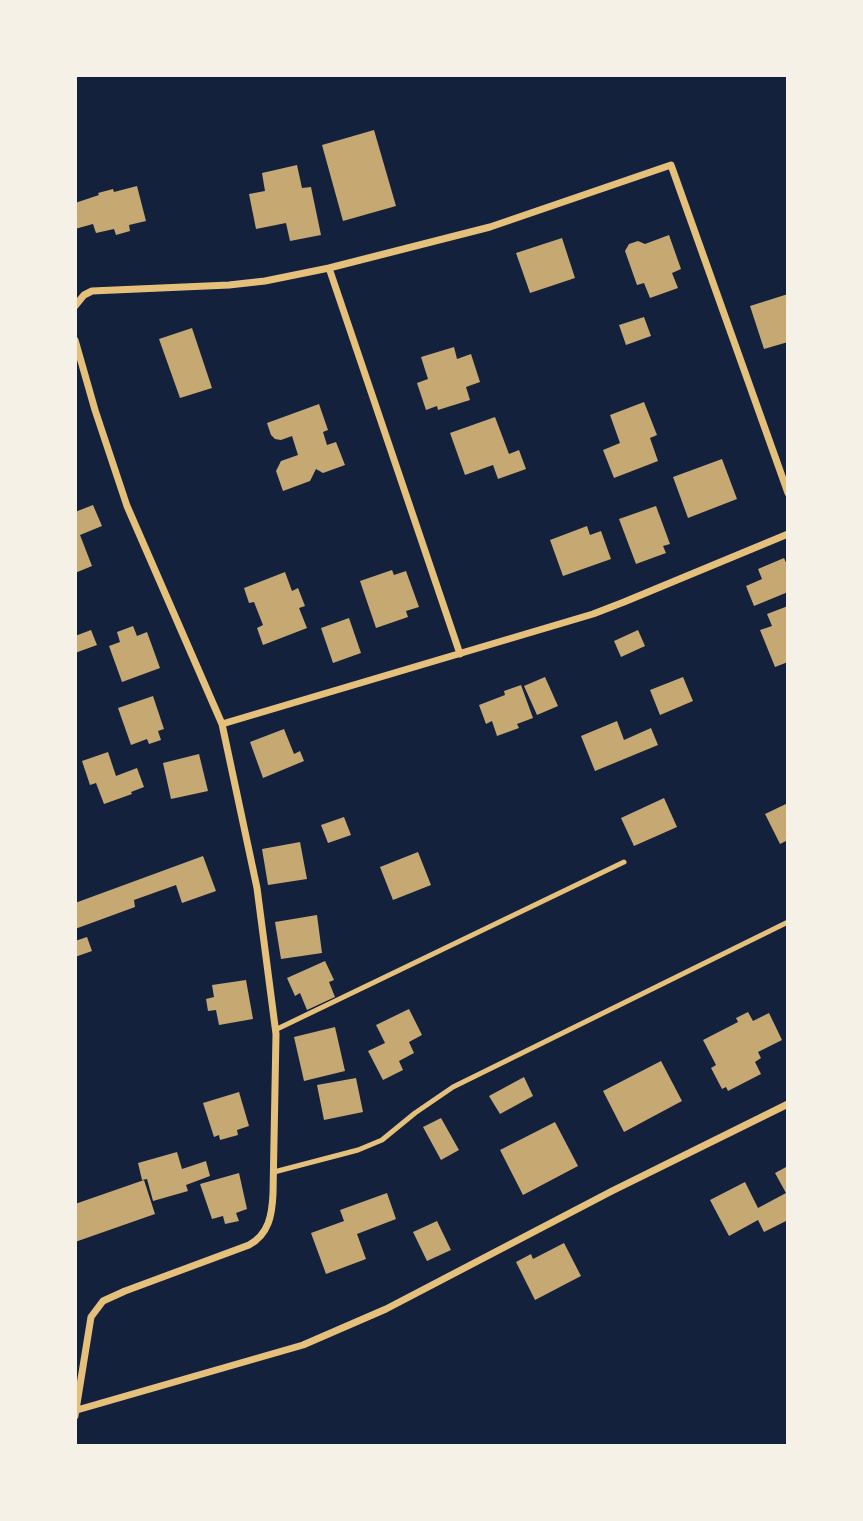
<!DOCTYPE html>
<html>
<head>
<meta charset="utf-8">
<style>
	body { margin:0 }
	#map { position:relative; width:863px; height:1521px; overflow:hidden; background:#14213d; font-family:"Nunito Sans",sans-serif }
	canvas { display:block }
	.frame { position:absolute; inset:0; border:77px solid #f6f1e7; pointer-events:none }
</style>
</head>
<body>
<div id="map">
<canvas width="863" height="1521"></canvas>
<div class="frame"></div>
</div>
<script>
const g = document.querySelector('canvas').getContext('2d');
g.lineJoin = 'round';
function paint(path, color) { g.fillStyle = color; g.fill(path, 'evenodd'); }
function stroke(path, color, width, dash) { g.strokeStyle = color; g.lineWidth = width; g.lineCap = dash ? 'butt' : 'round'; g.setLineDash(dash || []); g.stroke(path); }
paint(new Path2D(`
	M374,130L396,206L343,221L322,145Z
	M297,165L302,188L311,187L321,235L290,241L286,223L256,229L249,194L265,191L262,173Z
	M137,186L146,221L129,225L130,231L116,235L114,229L96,233L93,224L75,229V203L99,195L98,193L113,189L114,192Z
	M669,235L681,269L672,273L678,288L650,298L644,283L637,285L625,251L629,244L638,241L645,244Z
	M562,238L575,278L530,293L516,253Z
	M788,294V342L764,349L750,306Z
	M644,317L651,336L626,345L619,325Z
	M192,328L212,388L180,398L159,339Z
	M454,347L457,359L471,354L480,382L466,387L470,400L438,410L437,406L426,410L417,383L428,379L421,357Z
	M644,402L657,435L650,438L658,461L614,478L603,450L620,443L610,415Z
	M319,404L328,430L323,432L327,445L336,442L345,465L323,473L316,469L310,481L283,491L276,471L281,461L298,455L292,436L281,440L275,439L271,435L267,423Z
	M495,417L509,454L519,450L526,469L498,479L493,465L465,475L450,433Z
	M722,459L737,499L688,518L673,477Z
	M93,505L102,526L80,535L92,566L75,573V512Z
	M656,506L670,544L663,546L666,553L636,564L619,519Z
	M587,526L590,535L601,531L611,559L563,576L550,540Z
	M784,558L788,567V592L754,606L746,586L762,579L758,569Z
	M392,570L394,575L406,571L419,607L406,611L408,617L376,628L360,581Z
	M285,572L292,591L298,588L305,606L299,608L307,628L263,645L257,628L263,625L254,602L249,603L244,588Z
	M788,606V662L775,667L760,630L772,626L767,614Z
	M349,618L361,653L333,663L321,628Z
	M133,626L137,636L147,632L160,668L122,682L109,646L120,642L117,632Z
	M91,630L97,645L75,653V636Z
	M638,630L645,646L621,657L614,641Z
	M545,677L558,706L537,715L524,686Z
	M683,677L693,701L660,715L650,690Z
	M521,685L533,718L517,724L519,728L497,736L492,721L486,724L479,705L505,695L504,691Z
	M153,696L164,729L158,731L161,740L149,744L147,739L131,745L118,708Z
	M617,721L624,740L651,728L658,745L595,771L581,736Z
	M284,729L294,754L300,751L304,761L263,778L250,742Z
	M108,752L116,776L137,768L144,787L131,792L132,794L104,804L96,783L90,785L82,761Z
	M199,754L208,791L171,799L163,763Z
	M664,798L677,827L634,846L621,818Z
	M788,803V840L780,844L765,814Z
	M344,817L351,835L328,843L321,825Z
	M300,842L307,879L268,885L262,849Z
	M418,852L431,885L393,900L380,867Z
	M203,856L216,891L182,903L176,885L134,900L135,907L75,929V903Z
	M317,915L322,953L281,959L275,922Z
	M87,937L92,951L75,957V941Z
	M325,961L334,980L329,982L335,997L307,1010L300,993L295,996L287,978Z
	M246,980L253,1019L219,1025L216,1010L208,1011L206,999L214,997L212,985Z
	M409,1009L422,1035L409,1042L414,1053L399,1061L403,1070L383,1080L368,1051L385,1043L376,1025Z
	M748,1012L753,1021L769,1013L782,1040L758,1052L761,1058L755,1062L761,1074L728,1091L726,1087L722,1089L711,1068L716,1065L703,1040L738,1022L736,1018Z
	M335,1027L345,1071L304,1081L294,1037Z
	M661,1061L682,1101L624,1132L603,1091Z
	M524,1077L533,1096L500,1114L489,1096Z
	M356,1078L363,1112L324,1120L317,1085Z
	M239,1092L249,1126L237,1130L238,1135L220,1140L219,1135L214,1137L203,1103Z
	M441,1118L459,1150L441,1160L423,1127Z
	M555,1122L578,1166L523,1195L500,1150Z
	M177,1152L182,1169L206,1161L210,1176L186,1185L188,1191L153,1201L147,1179L142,1180L138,1163Z
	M788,1166V1220L764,1232L758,1220L729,1236L710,1200L745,1182L758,1208L786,1193L775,1173Z
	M239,1173L247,1209L236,1213L239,1221L225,1224L223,1216L212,1219L200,1184Z
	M144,1180L155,1214L75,1242V1204Z
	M387,1193L396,1219L357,1234L366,1259L326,1274L311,1233L344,1221L340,1210Z
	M437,1221L451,1250L427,1261L413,1232Z
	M564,1243L581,1276L535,1300L516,1262L531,1254L533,1259Z`), '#c6a872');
stroke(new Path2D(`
	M275,1030L624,862
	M274,1172L358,1150L382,1140L415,1113L453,1087L788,922`), '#e5c07b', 5);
stroke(new Path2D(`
	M329,268L460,654
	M75,306L84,295L92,291L229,285L265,281L329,268L490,227L671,165L788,493
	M75,340L95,410L127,506L222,724L257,888L276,1034L273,1194C272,1215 269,1234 249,1245L125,1291L103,1301L91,1317L75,1416
	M222,724L593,614L624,602L788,534
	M77,1410L303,1345L386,1309L612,1191L788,1104`), '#e5c07b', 7);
</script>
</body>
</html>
